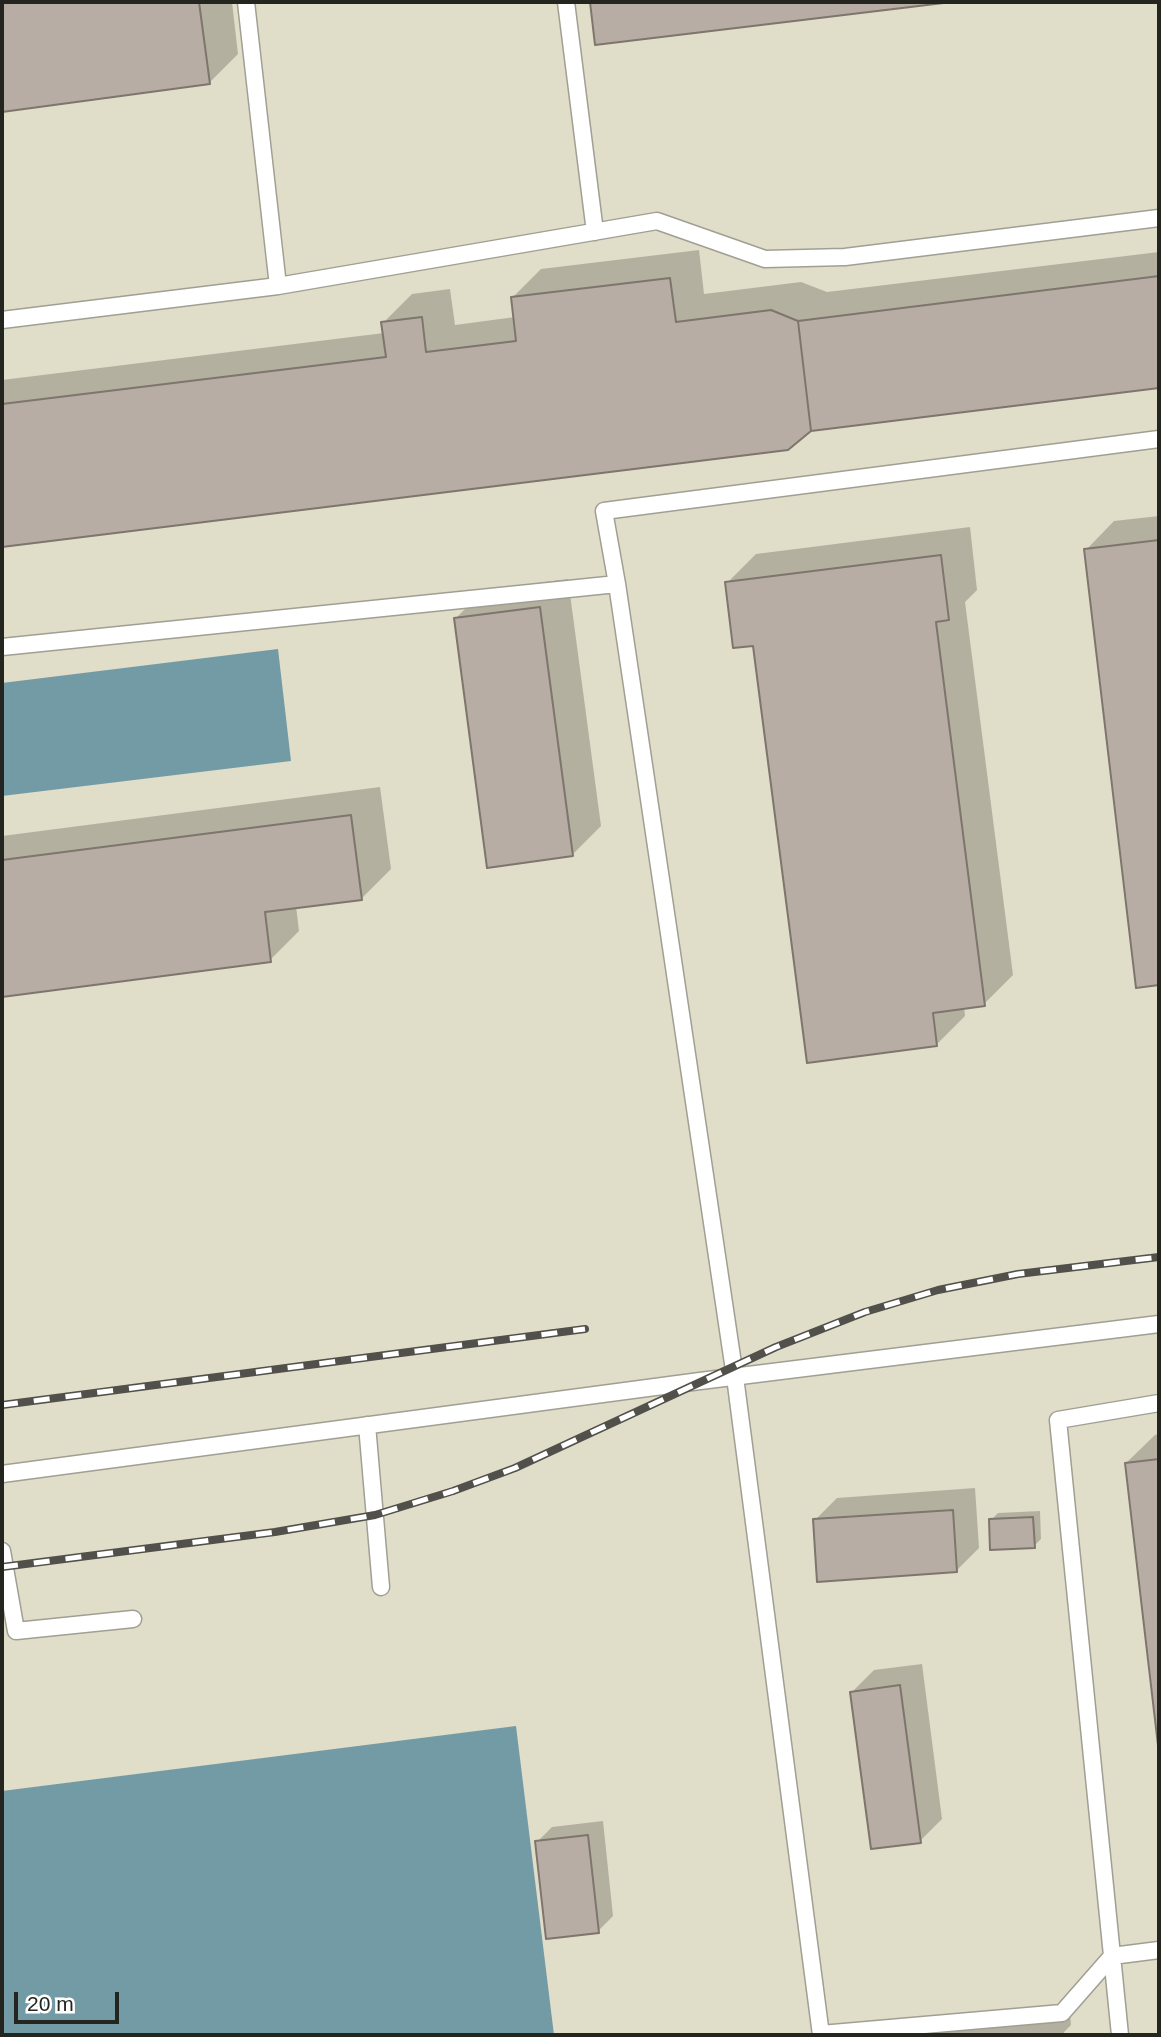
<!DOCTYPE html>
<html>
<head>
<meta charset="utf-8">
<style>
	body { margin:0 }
	#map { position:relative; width:1161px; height:2037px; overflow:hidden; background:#e8e6da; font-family:Arial,sans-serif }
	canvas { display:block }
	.frame { position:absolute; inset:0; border:4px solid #252520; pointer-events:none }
	.scale { position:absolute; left:14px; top:1992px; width:105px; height:32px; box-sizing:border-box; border:4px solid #252520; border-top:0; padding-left:9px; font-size:21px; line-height:24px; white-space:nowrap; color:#252520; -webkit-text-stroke:5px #fff; paint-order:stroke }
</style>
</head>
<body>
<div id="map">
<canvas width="1161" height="2037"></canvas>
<div class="frame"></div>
<div class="scale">20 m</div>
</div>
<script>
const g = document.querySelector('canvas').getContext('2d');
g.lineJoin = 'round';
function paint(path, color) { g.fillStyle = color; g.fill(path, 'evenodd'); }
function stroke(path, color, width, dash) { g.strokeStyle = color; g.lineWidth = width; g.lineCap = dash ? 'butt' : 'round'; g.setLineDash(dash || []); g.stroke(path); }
paint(new Path2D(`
	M2,2H1159V2035H2Z`), '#e0ddc9');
paint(new Path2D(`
	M278,649L291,761L2,796V683Z
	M516,1726L554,2035H2V1791Z`), '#739ba5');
paint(new Path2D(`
	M2,2H232L238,54L209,83L2,110Z
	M592,2H938L597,43Z
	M699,250L704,294L801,282L827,292L1159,252V386L810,429L787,448L2,545V380L384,333L383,323L412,294L450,289L455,325L515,317L512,298L541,269Z
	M1159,516V983L1137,986L1086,550L1114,521Z
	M970,527L977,590L965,602L1013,975L984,1004L964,1007L965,1016L936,1045L727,583L756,554Z
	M568,579L601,826L572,855L455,619L484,590Z
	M380,787L391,869L362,898L296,906L299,931L270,960L2,995V836Z
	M1159,1434V1739L1126,1463L1155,1435Z
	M975,1488L979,1548L957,1570L815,1520L837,1498Z
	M1040,1511L1041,1539L1034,1546L991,1520L998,1513Z
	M922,1664L942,1819L920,1841L852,1692L874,1670Z
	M603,1821L613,1916L598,1931L537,1842L552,1827Z
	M1070,2014L1071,2025L1064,2032V2035H874Z`), '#0003');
const building = new Path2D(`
	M2,2H199L210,84L2,112Z
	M590,2H952L595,45Z
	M1159,276V388L811,431L798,321Z
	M670,278L676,322L771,310L798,321L811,431L788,450L2,547V404L386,357L381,322L422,317L426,352L516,341L511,297Z
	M1159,540V985L1136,988L1084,549Z
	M941,555L949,620L936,622L985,1006L933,1013L937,1046L807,1063L753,646L733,648L725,582Z
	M540,607L573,856L487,868L454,618Z
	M351,815L362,900L265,912L271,962L2,997V860Z
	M1159,1459V1754L1125,1463Z
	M953,1510L957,1572L817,1582L813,1519Z
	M1033,1517L1035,1548L990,1550L989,1519Z
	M900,1685L921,1843L871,1849L850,1692Z
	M588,1835L599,1933L546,1939L535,1841Z`);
paint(building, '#b7ada4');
stroke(building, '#7e756d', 2);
const service = new Path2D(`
	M246,2L278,286
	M566,2L595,232
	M2,320L278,286L657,221L765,259L845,257L1159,218
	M2,647L617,584
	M367,1425L381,1587
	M2,1474L700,1381L1159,1324
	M2,1551L16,1631L133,1619
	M821,2034L1062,2013L1112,1956L1159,1950
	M821,2035L735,1377L617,584L604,511L1159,439
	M1120,2035L1058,1420L1159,1403`);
stroke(service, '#a19f93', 19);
stroke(service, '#fff', 16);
const rail = new Path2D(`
	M2,1405L585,1329
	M2,1567L275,1532L375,1515L453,1491L515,1468L776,1347L865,1312L938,1290L1018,1274L1159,1257`);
stroke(rail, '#51504a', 8);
stroke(rail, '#fff', 5, [16]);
</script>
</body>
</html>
